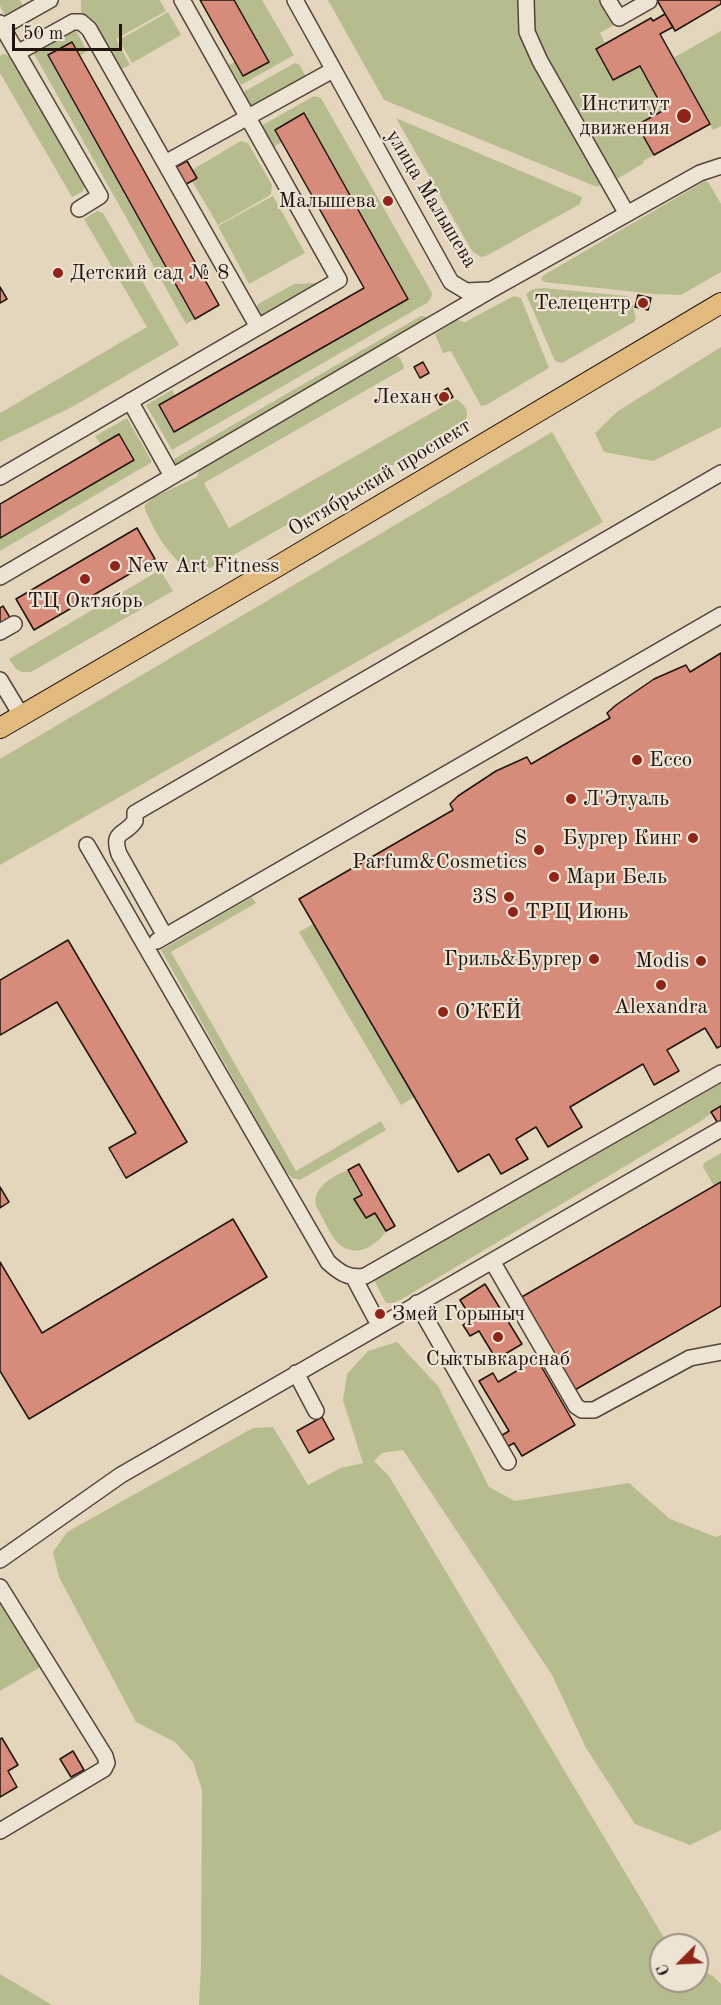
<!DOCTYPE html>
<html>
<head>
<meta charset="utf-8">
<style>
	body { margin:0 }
	#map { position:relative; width:721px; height:2005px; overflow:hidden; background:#e4d5bd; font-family:"Old Standard TT",serif }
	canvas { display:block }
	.north { position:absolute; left:649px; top:1933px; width:60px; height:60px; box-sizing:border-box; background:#ede4d4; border:2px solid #9c9084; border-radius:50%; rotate:246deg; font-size:16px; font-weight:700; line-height:24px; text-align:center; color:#22130d }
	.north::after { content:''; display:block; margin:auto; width:21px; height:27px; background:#8f2418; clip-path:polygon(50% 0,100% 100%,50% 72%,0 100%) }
	.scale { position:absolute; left:12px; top:24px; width:110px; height:27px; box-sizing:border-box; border:3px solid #22130d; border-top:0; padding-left:8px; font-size:18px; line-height:21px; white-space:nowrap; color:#22130d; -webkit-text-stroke:4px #ede4d4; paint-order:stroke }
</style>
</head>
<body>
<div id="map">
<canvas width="721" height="2005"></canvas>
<div class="north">С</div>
<div class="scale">50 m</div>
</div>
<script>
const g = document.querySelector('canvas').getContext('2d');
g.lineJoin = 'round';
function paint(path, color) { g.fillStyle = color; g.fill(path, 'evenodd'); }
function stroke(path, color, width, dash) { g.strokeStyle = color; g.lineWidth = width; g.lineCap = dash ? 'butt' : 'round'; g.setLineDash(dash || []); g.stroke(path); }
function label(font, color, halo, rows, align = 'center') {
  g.font = font + ' "Old Standard TT",serif'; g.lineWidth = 4.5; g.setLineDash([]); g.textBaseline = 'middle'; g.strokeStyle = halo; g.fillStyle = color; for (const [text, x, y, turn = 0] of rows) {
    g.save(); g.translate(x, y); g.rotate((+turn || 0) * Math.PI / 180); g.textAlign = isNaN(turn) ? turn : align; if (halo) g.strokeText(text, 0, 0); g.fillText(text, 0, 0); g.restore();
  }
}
paint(new Path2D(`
	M0,0H20L23,5L5,15L0,6Z
	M81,0H160L166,11L116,39L130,65L116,72L81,12Z
	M234,0H262L294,55L241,85L229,65L235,62L243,76L269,62Z
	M328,0H521V7L605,183L597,187L384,100Z
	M531,0H599L614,25L600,33L605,43L596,49L613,80L640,66L664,110L637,125L654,155L643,161L644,163L612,182L533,38Z
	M168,12L181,35L132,63L119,40Z
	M75,29L87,51L80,56L71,42L48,56L195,319L186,324L33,52Z
	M721,31V126L713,130L673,58Z
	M3,54L7,55L14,60L86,185L82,192L72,197L0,73V56Z
	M295,63L300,65L306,77L255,107H250L244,96L245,91Z
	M314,96L321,98L432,293L431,298L427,303L172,450L146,405L172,390L175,395L159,405L175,432L408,299L304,114L275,129L282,142L273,147L261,126Z
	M396,118L582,197L580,204L486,256L481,257L472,251Z
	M241,141L248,143L272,185L271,194L267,197L218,225L192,181L196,178L192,170Z
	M705,181L709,183L721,204V272L681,295L654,294L544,282L541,279L544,275Z
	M273,196L305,253L249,284L218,226Z
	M97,211L103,213L179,345L72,407L0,442V413L147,327L84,219Z
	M318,283L261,320L255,309L258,304L294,284Z
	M543,288L627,296L631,299L636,318L634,322L562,363L555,361L526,294L533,289Z
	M514,296L521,298L549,368L486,405L481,406L451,351L443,353L435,334L457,320L465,322Z
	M421,316H425L427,322L176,466L173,463L174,459Z
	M721,347V427L653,461L604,452L595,433L618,411Z
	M396,356L399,357L404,366L403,369L204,483L229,528L456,399C468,406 471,418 461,427L203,572L192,574C169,556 154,533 144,506L154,497L197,477L200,467Z
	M127,418L152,462L0,551V538L134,460L101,445L95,436Z
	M552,432L603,522L0,865V759Z
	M160,570L173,591L31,672H22L16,669L9,659Z
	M252,897L256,903L171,952L296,1171L381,1121L386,1130L300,1180L292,1178L284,1169L161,950Z
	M313,924L414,1097L401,1105L299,932Z
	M721,1080V1106L701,1121L402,1299L393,1303H386L374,1280Z
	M721,1153V1182L714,1186L703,1167L704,1163Z
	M348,1170L362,1195L355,1200L365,1218L375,1213L386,1231C376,1247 354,1259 338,1243C329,1234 323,1217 316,1206C312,1187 333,1176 348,1170Z
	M397,1342L438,1386L489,1487L515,1501L629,1483L670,1519L716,1537L721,1535V1830L690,1845L635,1824L586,1748L552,1675L403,1450L382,1453L374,1461L389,1476L663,1936L671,1945H661V1981H697V1968L713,1976L721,1984V2005H199L201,1964L202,1790L193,1762L175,1742L136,1722L59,1577L53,1552L67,1532L253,1428L273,1427L308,1485L341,1468L363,1463L343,1400L347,1374L368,1351Z
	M0,1599L42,1666L0,1691Z
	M0,1974L52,2005H0Z`), '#b7bc8f');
const building = new Path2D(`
	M200,0H234L269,62L243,76Z
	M657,0H721V4L675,31Z
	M665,14L673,27L660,34L710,124L654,155L637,125L664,110L640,66L613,80L596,49L651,18L653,21Z
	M72,42L219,305L195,319L48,55Z
	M304,113L408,299L174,432L159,405L364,288L275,130Z
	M187,161L197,178L183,186L174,168Z
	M0,287L7,299L0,303Z
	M638,295L651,298L648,310L635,307Z
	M423,362L429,373L420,378L414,367Z
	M448,388L453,397L440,405L435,396Z
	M119,434L134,460L0,538V504Z
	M137,528L155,559L34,630L16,599Z
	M3,606L12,621L0,628V608Z
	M721,653V1046L717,1048L705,1028L667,1050L679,1071L654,1085L643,1064L570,1107L582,1127L548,1147L536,1127L516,1139L528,1159L501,1174L489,1154L458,1172L299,899L453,810L450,804L458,796L496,771L527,757L531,764L610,718L607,713L616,705L654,679L686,665L690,672Z
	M68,940L187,1142L126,1178L109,1148L136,1133L57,1002L0,1035V980Z
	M721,1106V1123L719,1125L711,1112Z
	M359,1164L395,1226L386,1231L375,1213L366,1218L354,1199L362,1195L348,1170Z
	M721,1182V1306L573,1391L520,1298Z
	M0,1187L9,1202L0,1208Z
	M233,1219L267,1277L29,1419L0,1371V1262L42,1333Z
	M485,1284L522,1344L490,1363L487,1358L493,1354L479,1331L470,1336L463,1325L472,1319L460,1300Z
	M537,1359L575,1425L522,1456L514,1443L505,1448L499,1437L509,1431L479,1381L493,1373L498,1382Z
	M322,1417L334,1439L309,1453L297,1431Z
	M2,1738L18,1765L8,1771L17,1787L0,1797V1739Z
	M73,1751L84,1770L71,1777L60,1759Z`);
paint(building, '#d78b7b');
stroke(building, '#22130d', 1.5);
const minor = new Path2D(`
	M295,0L451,282L466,291L488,290
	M526,0L527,32L540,61L627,214
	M608,0L619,18L649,1
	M0,23L100,196L79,209
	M2,27L50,0
	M17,53L73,22H81L89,29L258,327
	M165,163L333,70
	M130,401L172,476
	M0,477L339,280L182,0
	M0,577L491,290L700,173L721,166
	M0,632L14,624
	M0,680L21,715
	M87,845L328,1262C340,1273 349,1279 365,1276L721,1073
	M165,936L119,854C111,830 125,836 135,821V813L721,473
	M157,941L721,615
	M492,1261L576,1406L582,1410H594L690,1358L721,1352
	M354,1278L379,1325
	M417,1303L508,1462
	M296,1373L316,1411
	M0,1560L121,1475L721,1129
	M0,1587L105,1756L107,1763L104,1769L0,1831`);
const major = new Path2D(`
	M0,728L278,566L721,303`);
stroke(minor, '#524439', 18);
stroke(major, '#22130d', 22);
stroke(minor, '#ede4d4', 15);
stroke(major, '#e2ba7e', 20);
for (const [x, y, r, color] of [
	[684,116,8,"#8f2418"],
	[388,201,6,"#8f2418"],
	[58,273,6,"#8f2418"],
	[643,303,6,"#8f2418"],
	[444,397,6,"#8f2418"],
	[115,566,6,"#8f2418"],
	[85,579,6,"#8f2418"],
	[637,760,6,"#8f2418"],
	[571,799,6,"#8f2418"],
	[693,838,6,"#8f2418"],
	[539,850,6,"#8f2418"],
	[554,877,6,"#8f2418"],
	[509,897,6,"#8f2418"],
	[513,912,6,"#8f2418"],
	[594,959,6,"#8f2418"],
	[701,961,6,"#8f2418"],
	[661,985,6,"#8f2418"],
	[443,1012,6,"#8f2418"],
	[380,1314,6,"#8f2418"],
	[498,1337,6,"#8f2418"]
]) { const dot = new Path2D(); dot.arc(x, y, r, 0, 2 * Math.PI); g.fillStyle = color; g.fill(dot); stroke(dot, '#ede4d4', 2); }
label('21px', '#22130d', '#ede4d4', [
	["Институт",670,104],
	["движения",670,128],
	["Малышева",376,201],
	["Детский сад № 8",70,273,"left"],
	["Телецентр",631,303],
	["Лехан",432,397],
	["New Art Fitness",127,566,"left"],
	["ТЦ Октябрь",85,601,"center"],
	["Ecco",649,760,"left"],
	["Л'Этуаль",583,799,"left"],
	["S",527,838],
	["Parfum&Cosmetics",527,862],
	["Бургер Кинг",681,838],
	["Мари Бель",566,877,"left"],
	["3S",497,897],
	["ТРЦ Июнь",525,912,"left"],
	["Гриль&Бургер",582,959],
	["Modis",689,961],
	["Alexandra",661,1007,"center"],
	["О’КЕЙ",455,1012,"left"],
	["Змей Горыныч",392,1314,"left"],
	["Сыктывкарснаб",498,1359,"center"]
], 'right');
label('21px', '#22130d', '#ede4d4', [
	["улица Малышева",431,199,59],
	["Октябрьский проспект",380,478,-31]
]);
</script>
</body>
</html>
